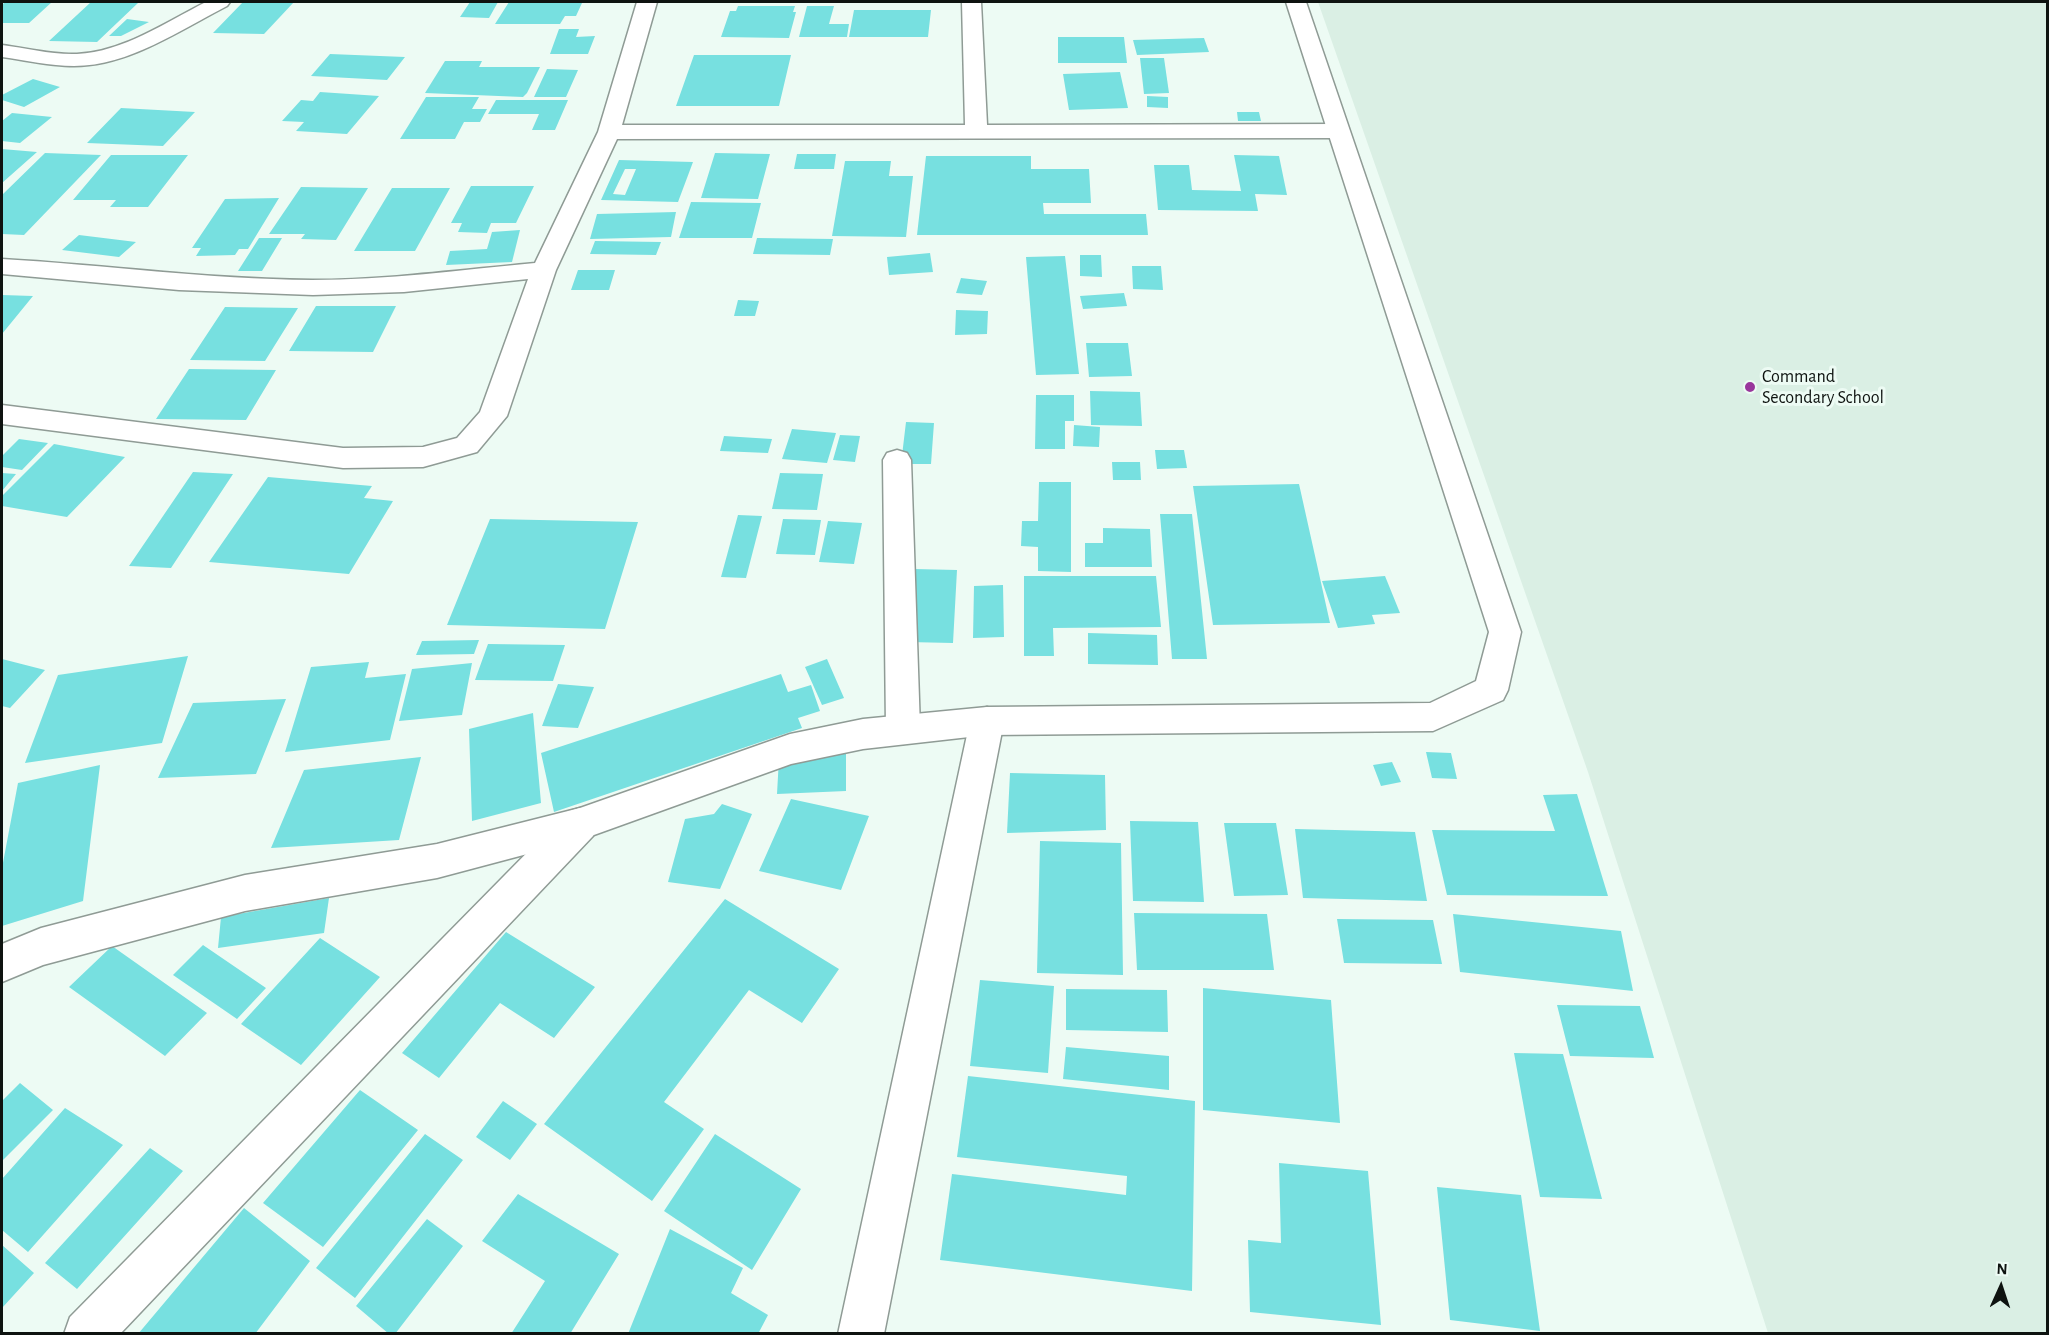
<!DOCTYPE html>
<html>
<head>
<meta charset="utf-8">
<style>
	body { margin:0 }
	#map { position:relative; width:2049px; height:1335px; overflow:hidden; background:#edfbf4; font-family:"Alegreya Sans",sans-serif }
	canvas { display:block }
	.frame { position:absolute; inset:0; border:3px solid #0e1310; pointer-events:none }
	.north { position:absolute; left:1971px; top:1257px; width:60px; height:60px; -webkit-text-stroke:4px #edfbf4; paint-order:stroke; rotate:3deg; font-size:16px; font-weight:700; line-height:24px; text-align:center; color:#0e1310 }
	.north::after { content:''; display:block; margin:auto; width:21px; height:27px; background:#0e1310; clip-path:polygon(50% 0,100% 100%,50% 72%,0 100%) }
</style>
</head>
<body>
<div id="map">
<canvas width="2049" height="1335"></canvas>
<div class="frame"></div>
<div class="north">N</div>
</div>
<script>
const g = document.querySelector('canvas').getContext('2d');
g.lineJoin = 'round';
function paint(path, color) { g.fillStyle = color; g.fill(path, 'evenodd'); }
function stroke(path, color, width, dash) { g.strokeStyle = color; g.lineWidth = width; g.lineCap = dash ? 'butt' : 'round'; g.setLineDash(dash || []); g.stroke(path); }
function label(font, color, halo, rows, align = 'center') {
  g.font = font + ' "Alegreya Sans",sans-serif'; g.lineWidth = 6; g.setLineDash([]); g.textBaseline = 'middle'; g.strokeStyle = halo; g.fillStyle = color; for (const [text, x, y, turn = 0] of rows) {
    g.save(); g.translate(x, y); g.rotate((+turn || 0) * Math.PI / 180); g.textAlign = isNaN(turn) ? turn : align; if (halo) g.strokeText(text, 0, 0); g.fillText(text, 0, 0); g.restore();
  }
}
paint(new Path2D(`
	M1318,2H2047V1333H1768L1588,772Z`), '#daefe4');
paint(new Path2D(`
	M5,2H52L29,23H2V5Z
	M91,2L138,3L97,42L49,41Z
	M243,2H294L264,34L213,33Z
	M470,2H498L489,18L460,17Z
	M509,2H571L582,3L576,16H565L560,24H495Z
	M738,6H795L793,12H796L789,38L721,37L730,11H736Z
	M807,6H834L829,24H849L847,37H799Z
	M854,10H931L928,37H849Z
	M127,19L149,22L121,36H109Z
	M559,29H579L576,37L595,36L588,54H550Z
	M1058,37H1124L1127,63H1058Z
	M1204,38L1209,52L1137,55L1133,40Z
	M330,54L405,57L387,80L311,76Z
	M694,55H791L779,106H676Z
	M1140,58H1164L1169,93L1144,94Z
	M445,61H482L479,67H540L527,93L523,97L425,93Z
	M547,69L578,70L566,97H534Z
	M1120,72L1128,108L1069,110L1063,74Z
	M33,79L60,87L24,107L2,100V95Z
	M320,92L379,96L347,134L296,131L304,122L282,121L301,100L313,101Z
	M1147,96L1168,97V108L1147,107Z
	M426,97H479L472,109H487L480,122H464L455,139H400Z
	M496,100H568L555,130H532L539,114H488Z
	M121,108L195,112L163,146L87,143Z
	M1237,112H1259L1261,121H1238Z
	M12,113L52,117L20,143L2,141V121Z
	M2,149L37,152L2,183Z
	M45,153L101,155L24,235L2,234V195Z
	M715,153L770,154L758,199L701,198Z
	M797,154H836L834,169H794Z
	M111,155H188L148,207H110L116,200H73Z
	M1234,155L1279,156L1287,195L1255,194L1258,211L1158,210L1154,165H1189L1192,190L1241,191Z
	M926,156H1031V169H1089L1091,203H1043L1044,214H1146L1148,235H917Z
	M619,160L693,162L678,202L601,200ZM625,169H636L625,195L613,194Z
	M845,161H891L889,176H913L906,237L832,236Z
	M471,186H534L516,223H491L487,233L458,232L462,223H451Z
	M301,187L368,188L336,240L301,239L305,234H269Z
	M392,188H450L415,251H354Z
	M279,198L248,249H239L235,255L196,256L201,248H192L225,199Z
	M691,202L761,203L752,238H679Z
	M676,212L671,237L590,239L597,214Z
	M520,230L512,262L446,265L450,251L487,249L492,232Z
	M79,235L136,242L119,257L62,250Z
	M259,238H282L262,271H238Z
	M757,238L833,239L830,255L753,254Z
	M595,241L661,242L656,255L590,254Z
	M930,253L933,272L889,275L887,257Z
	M1080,255H1101L1102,277L1080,276Z
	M1065,256L1079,374L1036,375L1026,257Z
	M1132,266H1161L1163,290L1133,289Z
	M578,270H615L609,290H571Z
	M961,278L987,281L982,295L956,293Z
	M1124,293L1127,306L1083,309L1080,296Z
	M2,295L33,296L2,334Z
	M738,300L759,301L755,316H734Z
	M316,306H396L373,352L289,351Z
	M225,307L298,308L265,361L190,360Z
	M956,310L988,311L987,334L955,335Z
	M1086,343H1128L1132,376L1089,377Z
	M189,369L276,370L246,420L156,419Z
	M1090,391L1140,392L1142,426L1091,425Z
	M1036,395H1074V421H1065V449H1035Z
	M906,422L934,423L931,464H901Z
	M1074,425L1100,427L1099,447L1073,446Z
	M792,429L836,433L827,463L782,459Z
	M840,435L860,436L855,462L833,460Z
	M724,436L772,439L768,453L720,451Z
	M19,439L48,443L22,470L2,467V456Z
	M54,444L125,457L67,517L2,506V496Z
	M1155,450H1184L1187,468L1157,469Z
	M1112,462H1140L1141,480H1113Z
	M193,472L233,474L171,568L129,566Z
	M2,473L16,474L2,491Z
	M780,473L823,474L817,510L772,509Z
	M268,477L372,486L364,498L393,501L349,574L209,562Z
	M1039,482H1071V572L1038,571V547L1021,546L1022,521H1038Z
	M1299,484L1330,623L1213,625L1193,486Z
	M1160,514H1192L1207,659H1172Z
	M738,515L762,516L746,578L721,577Z
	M490,519L638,522L605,629L447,625Z
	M783,519L821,520L815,555L776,554Z
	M828,521L862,523L854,564L819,562Z
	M1103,528L1150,529L1152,567H1085V543H1103Z
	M914,569L957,570L953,643L908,642Z
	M1024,576H1156L1161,627L1053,628L1054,656H1024Z
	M1385,576L1400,613L1372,615L1375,624L1338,628L1322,581Z
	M1003,585L1004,637L973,638L974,586Z
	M1088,633L1157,635L1158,665L1088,664Z
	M479,640L474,654L416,655L422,641Z
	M488,644L565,645L553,681L475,680Z
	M188,656L162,743L25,763L58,675Z
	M2,659L45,670L10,708L2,706Z
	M827,659L844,698L822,705L805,667Z
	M369,662L365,678L406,674L390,740L285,752L311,667Z
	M472,663L462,715L399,721L412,669Z
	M781,674L788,692L811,685L820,711L798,718L802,728L554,812L541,753Z
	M558,684L594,687L578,728L542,726Z
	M286,699L256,774L158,778L193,703Z
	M533,713L541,803L472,821L469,729Z
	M1426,752L1451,753L1457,779L1432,778Z
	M846,753V791L777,794L779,758Z
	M421,757L399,840L271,848L304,770Z
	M1392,762L1401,782L1381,786L1373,765Z
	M100,765L83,901L2,926V868L18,783Z
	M1010,773L1105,775L1106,830L1007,833Z
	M1577,794L1608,896L1447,895L1432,830L1555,831L1543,795Z
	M791,799L869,816L841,890L759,871Z
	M722,804L752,814L720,889L668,882L685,819L714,814Z
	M1130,821L1198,822L1204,902L1133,901Z
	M1224,823H1276L1288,895L1234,896Z
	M1295,829L1415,832L1427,901L1303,898Z
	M1040,841L1121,843L1123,975L1037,973Z
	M329,898L324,933L218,948L221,917Z
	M725,899L839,969L802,1023L749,990L664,1102L704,1129L652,1201L544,1124Z
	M1134,913L1267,914L1274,970H1137Z
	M1453,914L1621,931L1633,991L1460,972Z
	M1337,919L1433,920L1442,964L1344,963Z
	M506,932L595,987L554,1038L500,1003L439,1078L402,1053Z
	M320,938L380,977L301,1065L241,1024Z
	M203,945L266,988L237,1019L173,975Z
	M112,946L207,1013L165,1056L69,987Z
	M980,980L1054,986L1048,1073L970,1066Z
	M1203,988L1331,1000L1340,1123L1203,1110Z
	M1066,989L1167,990L1168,1032L1066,1030Z
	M1557,1005L1640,1006L1654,1058L1570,1056Z
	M1066,1047L1169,1056V1090L1063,1079Z
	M1514,1053L1563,1054L1602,1199L1540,1197Z
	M968,1076L1195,1101L1192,1291L940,1260L952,1174L1126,1195L1127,1176L957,1157Z
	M20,1083L53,1110L2,1161V1101Z
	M360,1090L418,1130L323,1247L263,1203Z
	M503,1101L537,1124L510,1160L476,1137Z
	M65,1108L123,1145L28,1252L2,1230V1179Z
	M425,1134L463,1160L355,1298L316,1268Z
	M715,1134L801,1189L752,1270L664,1211Z
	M150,1148L183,1171L77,1289L45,1263Z
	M1279,1163L1368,1171L1381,1325L1250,1312L1248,1240L1281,1243Z
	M1437,1187L1521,1195L1540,1331L1450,1320Z
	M518,1194L619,1254L570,1334H511L545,1281L482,1241Z
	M244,1208L310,1261L255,1334H138Z
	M427,1219L463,1246L395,1334H389L356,1306Z
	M670,1229L743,1268L731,1293L768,1315L758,1334H628Z
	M2,1245L34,1273L2,1308Z`), '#77e0e0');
const street = new Path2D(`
	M206,2H230L227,6C180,30 129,66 74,66C50,66 25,60 2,57V45C26,48 52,55 77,54C123,52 166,22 206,2Z
	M637,2H657L622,125H965L962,2H981L987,125L1338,124L1346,126L1349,131L1346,136L1338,138L617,139L556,270L507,416L477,452L423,467L343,468L2,424V405L343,448L423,447L457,438L480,412L528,279L404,292L313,295L179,290L2,274V259C106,265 207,279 312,280C387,280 460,270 535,263L598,132Z
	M897,450L907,453L911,460L920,729L915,739L903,744L891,739L886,729L883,460L887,453Z
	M987,707L999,711L1004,721L884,1334H838L970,721L975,711Z
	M580,808L593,812L598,824L593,836L120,1334H64L70,1317L567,812Z`);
const secondary = new Path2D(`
	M1286,2H1306L1521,632L1508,690L1503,700L1433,731L987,735L863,749L791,764L580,840L437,878L245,911L43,965L2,982V944L41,928L245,875L437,844L580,808L790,734L863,719L987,707L1430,703L1476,681L1489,632Z`);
stroke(street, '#8f9b95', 3);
stroke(secondary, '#8f9b95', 3);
paint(street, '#fff');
paint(secondary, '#fff');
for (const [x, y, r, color] of [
	[1750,387,6,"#99369c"]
]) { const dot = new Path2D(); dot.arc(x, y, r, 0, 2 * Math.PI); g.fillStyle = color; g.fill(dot); stroke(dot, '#edfbf4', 2); }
label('18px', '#0e1310', '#edfbf4', [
	["Command",1762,377],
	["Secondary School",1762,398]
], 'left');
</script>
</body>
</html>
